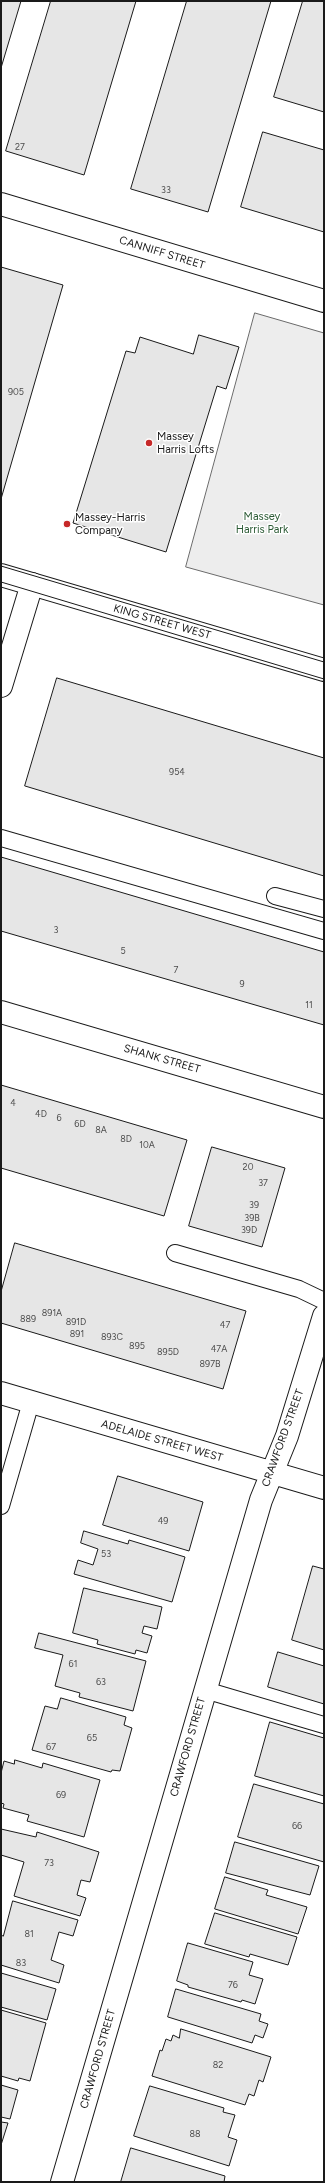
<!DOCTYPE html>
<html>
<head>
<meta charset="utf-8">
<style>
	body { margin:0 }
	#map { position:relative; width:325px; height:2183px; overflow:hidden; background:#fff; font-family:Figtree,sans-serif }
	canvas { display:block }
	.frame { position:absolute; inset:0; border:2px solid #1a1a1a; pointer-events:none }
</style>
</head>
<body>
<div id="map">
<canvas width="325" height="2183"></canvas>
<div class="frame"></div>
</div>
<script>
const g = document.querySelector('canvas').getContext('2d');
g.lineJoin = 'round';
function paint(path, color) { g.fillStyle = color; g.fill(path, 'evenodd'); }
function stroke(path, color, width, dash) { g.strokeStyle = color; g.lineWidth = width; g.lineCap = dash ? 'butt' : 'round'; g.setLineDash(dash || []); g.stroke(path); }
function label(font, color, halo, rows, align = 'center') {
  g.font = font + ' Figtree,sans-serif'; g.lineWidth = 3; g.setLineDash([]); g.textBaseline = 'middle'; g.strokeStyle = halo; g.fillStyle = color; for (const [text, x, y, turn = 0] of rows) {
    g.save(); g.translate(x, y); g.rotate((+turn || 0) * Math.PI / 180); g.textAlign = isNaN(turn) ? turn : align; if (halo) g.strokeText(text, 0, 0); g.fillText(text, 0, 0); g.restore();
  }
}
const built = new Path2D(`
	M255,313L324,333V605L186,567Z`);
paint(built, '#ededed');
stroke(built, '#6a6a6a', 1);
const building = new Path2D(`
	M1,1H21L1,68Z
	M51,1H136L84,175L6,151Z
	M187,1H271L208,212L131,189Z
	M303,1H324V112L274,97Z
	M263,132L324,150V232L241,207Z
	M1,267L63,285L1,499Z
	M199,335L239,347L226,389L217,386L166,552L73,523L126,351L135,353L140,337L193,354Z
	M57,678L324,758V876L25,786Z
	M1,857L324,952V1025L1,931Z
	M1,1085L187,1140L164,1216L1,1168Z
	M212,1147L285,1168L262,1247L189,1226Z
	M15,1243L246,1311L223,1389L1,1323V1292Z
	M118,1476L203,1502L189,1551L103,1525Z
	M84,1531L128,1544L129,1540L185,1557L172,1602L74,1574L78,1560L93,1565L98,1549L81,1543Z
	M313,1566L324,1569V1650L292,1640Z
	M84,1588L162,1607L157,1629L144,1626L142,1633L152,1636L147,1653L136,1650L135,1654L97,1644L98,1640L73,1633Z
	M39,1633L146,1661L133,1711L79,1697L80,1693L55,1686L63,1655L35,1648Z
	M278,1652L324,1666V1704L268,1687Z
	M61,1698L126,1717L124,1725L132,1728L120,1771L112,1770L111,1772L32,1750L45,1706L57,1709Z
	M270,1722L324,1738V1796L255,1776Z
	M15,1760L42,1768L43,1763L100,1780L84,1837L27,1821L29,1815L3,1808L4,1804L1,1803V1773L4,1761L14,1764Z
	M254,1784L324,1804V1862L238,1837Z
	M1,1829L36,1837L37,1832L99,1852L90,1882L81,1880L77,1895L86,1898L80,1916L14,1896L24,1862L1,1855Z
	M235,1842L319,1866L310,1895L226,1873Z
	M225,1877L268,1890L266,1895L307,1907L298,1934L215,1909Z
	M13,1901L78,1920L73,1936L59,1932L51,1960L64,1965L59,1983L1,1965V1935L3,1936Z
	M215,1913L297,1937L288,1965L250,1954L249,1957L205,1944Z
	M188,1943L253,1962L249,1975L263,1979L255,2004L242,2000L241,2002L188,1987V1985L177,1981Z
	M1,1973L56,1989L47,2020L1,2007Z
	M176,1989L261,2014L259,2021L268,2024L263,2038L255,2035L252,2043L168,2017Z
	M1,2010L46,2023L30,2081L19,2078L18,2081L1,2076Z
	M181,2029L271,2057L263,2082L259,2080L254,2096L249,2094L245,2105L152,2076L160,2050L162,2051L166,2039L171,2041L173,2035L179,2038Z
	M1,2085L18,2090L10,2119L1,2117Z
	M150,2086L224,2108L223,2112L235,2115L228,2137L237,2140L229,2166L134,2136Z
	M1,2122L8,2123L1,2145Z
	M131,2148L225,2176L224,2182H121Z`);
paint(building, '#e6e6e6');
stroke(building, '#1a1a1a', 1);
const service = new Path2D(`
	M1,838L324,931
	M275,896L324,909
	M175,1253L299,1289L324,1301
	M1,1506L31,1402
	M205,1690L324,1725`);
const minor = new Path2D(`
	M1,204L324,301
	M1,686L32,584
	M1,1012L324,1107
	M1,1393L324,1488
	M62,2182L261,1500L287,1436L324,1316`);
const secondary = new Path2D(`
	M1,575L324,670`);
stroke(service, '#1a1a1a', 18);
stroke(minor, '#1a1a1a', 24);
stroke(secondary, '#1a1a1a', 24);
stroke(service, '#fff', 16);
stroke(minor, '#fff', 22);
stroke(secondary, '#fff', 22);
stroke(new Path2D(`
	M1,566L324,662
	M1,582L324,679`), '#1a1a1a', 1);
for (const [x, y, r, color] of [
	[149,443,4,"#c62828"],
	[67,524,4,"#c62828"]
]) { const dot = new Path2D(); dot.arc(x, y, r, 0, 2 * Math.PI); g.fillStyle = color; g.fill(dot); stroke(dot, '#fff', 1.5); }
label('9px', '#4d4d4d', null, [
	["27",20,147],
	["33",166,190],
	["905",16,392],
	["954",177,772],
	["3",56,930],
	["5",123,951],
	["7",176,970],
	["9",242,984],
	["11",309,1005],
	["4",13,1103],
	["4D",41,1114],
	["6",59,1118],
	["6D",80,1124],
	["8A",101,1130],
	["8D",126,1139],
	["10A",147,1145],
	["20",248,1167],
	["37",263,1183],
	["39",254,1205],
	["39B",252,1218],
	["39D",249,1230],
	["891A",52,1313],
	["889",28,1319],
	["891D",76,1322],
	["47",225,1325],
	["891",77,1334],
	["893C",112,1337],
	["895",137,1346],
	["47A",219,1349],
	["895D",168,1352],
	["897B",210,1364],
	["49",163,1521],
	["53",106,1554],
	["61",73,1664],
	["63",101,1682],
	["65",92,1738],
	["67",51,1747],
	["69",61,1795],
	["66",297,1826],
	["73",49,1863],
	["81",29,1934],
	["83",21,1963],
	["76",233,1985],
	["82",218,2065],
	["88",195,2134]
]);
label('11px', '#1a1a1a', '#fff', [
	["CANNIFF STREET",162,253,17],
	["KING STREET WEST",162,622,16],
	["SHANK STREET",162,1059,16],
	["CRAWFORD STREET",283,1438,-70],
	["ADELAIDE STREET WEST",162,1441,16],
	["CRAWFORD STREET",188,1747,-74],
	["CRAWFORD STREET",98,2059,-74]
]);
label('11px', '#1a1a1a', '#fff', [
	["Massey",157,437],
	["Harris Lofts",157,450],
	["Massey-Harris",75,518],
	["Company",75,531]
], 'left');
label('11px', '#2b5a34', '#fff', [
	["Massey",262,517],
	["Harris Park",262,530]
]);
</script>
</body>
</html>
